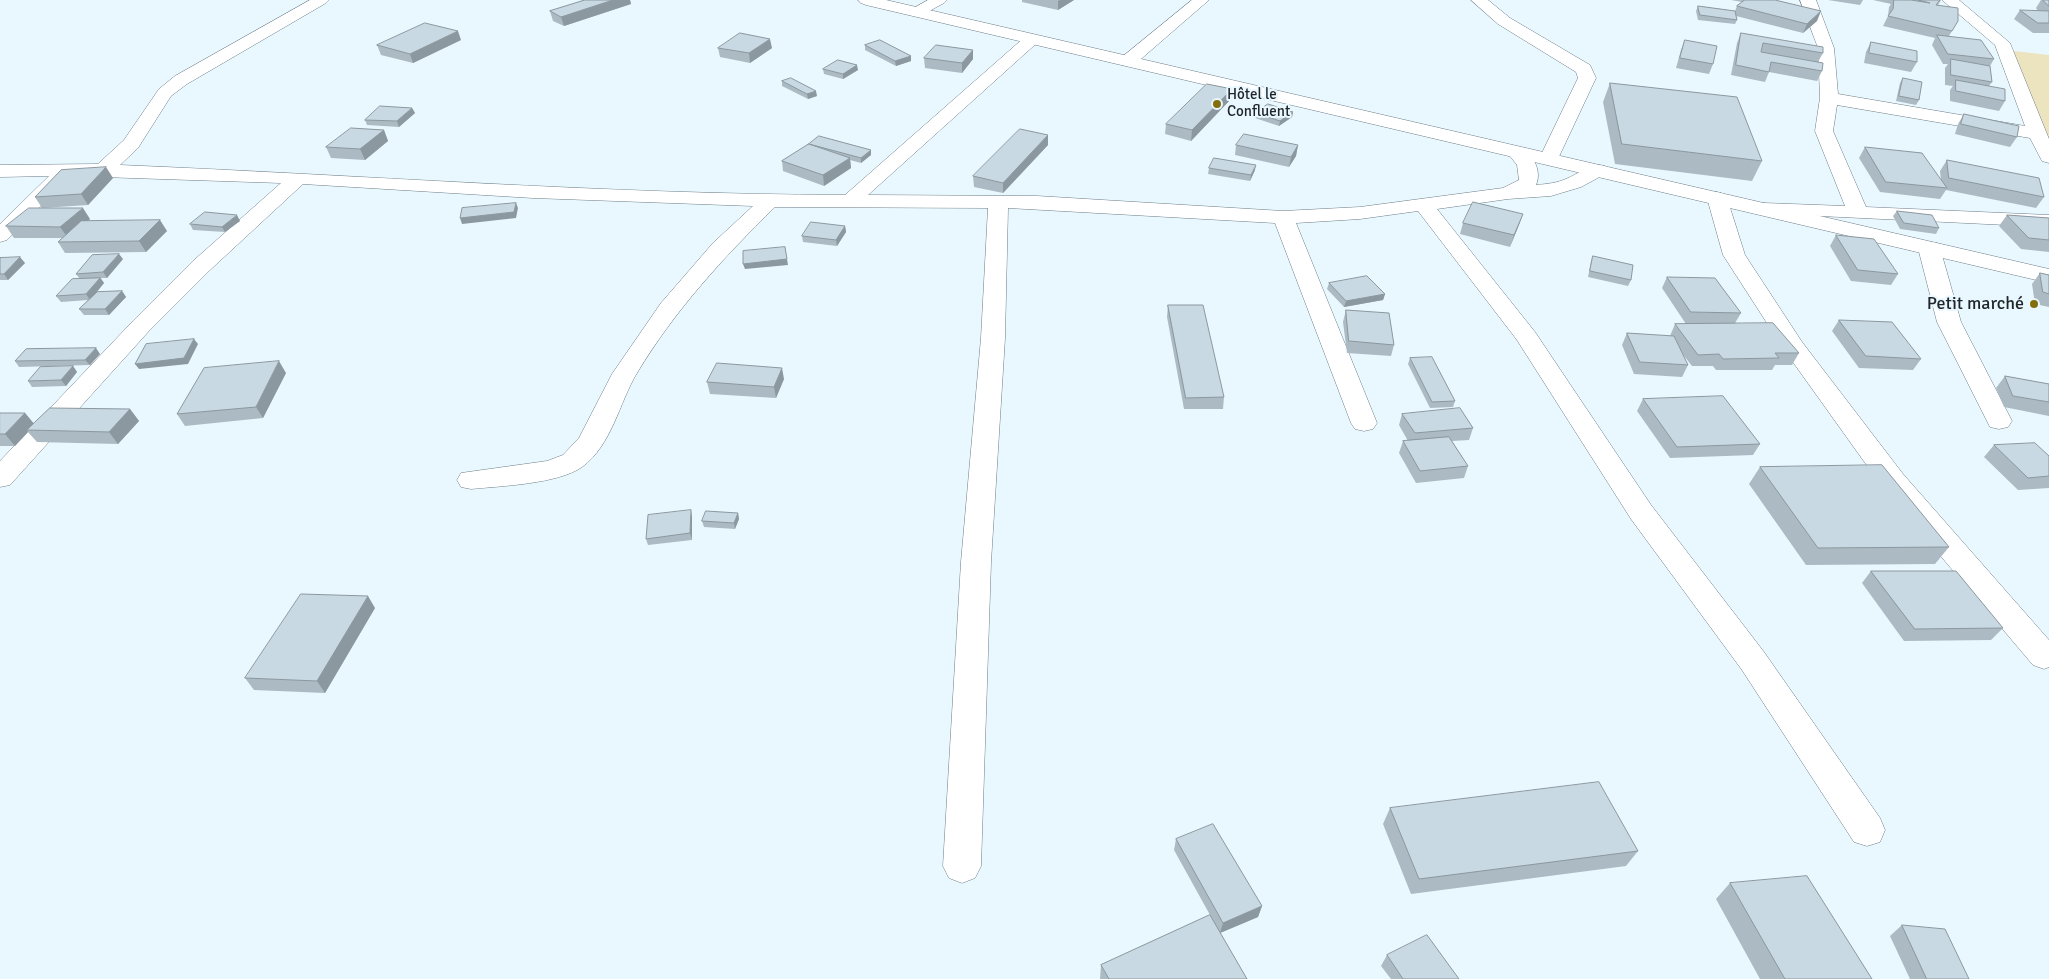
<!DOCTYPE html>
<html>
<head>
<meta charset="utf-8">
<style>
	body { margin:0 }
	canvas { display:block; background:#e9f7ff }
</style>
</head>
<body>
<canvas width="2049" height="979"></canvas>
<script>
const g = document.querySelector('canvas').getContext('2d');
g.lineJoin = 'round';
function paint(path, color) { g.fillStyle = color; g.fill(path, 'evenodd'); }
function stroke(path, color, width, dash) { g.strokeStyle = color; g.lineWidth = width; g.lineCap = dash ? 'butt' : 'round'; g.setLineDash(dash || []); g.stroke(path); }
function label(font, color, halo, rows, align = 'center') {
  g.font = font + ' Signika,sans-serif'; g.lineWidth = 4; g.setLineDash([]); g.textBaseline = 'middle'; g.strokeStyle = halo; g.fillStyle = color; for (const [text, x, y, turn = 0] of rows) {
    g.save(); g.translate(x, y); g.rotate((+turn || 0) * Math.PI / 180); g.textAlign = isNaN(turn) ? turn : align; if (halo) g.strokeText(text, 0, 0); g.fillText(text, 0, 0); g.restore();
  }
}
paint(new Path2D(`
	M2005,50L2049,55V152Z`), '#ece4bf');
const minor = new Path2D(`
	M310,0H329L326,3L187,84L171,96L138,148L120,165C361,175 603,194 845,195L1026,36H1038L1040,39L1038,42L868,195L1037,196L1283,211L1360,207L1503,188L1519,180L1517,165L1506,151L1508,147C1527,142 1544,168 1536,185C1547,184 1558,183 1568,178C1580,173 1591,162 1605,166L1608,170L1605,174L1581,187L1551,196L1508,199L1437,209L1535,332L1651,505L1764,652L1880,818L1885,830L1880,842L1867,846L1854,842L1742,670L1631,519L1517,340L1418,211L1360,219L1296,223L1377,423L1373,429L1364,431L1355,429L1351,423L1275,223L1008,208L1005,338L991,562L981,866L975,878L962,883L949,878L943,866L961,562L981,338L988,208L775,207C723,258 675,310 637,373C619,403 612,445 582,467C558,484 501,486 471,489L461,487L457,480L461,473L547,461L563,455L579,438L612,374L661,303L713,243L753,206L533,198L303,184L209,271L149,331L10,485L0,487V461L133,321L193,261L281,183L71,176L7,240L0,242V224L49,176L0,177V165L98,164L124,140L159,89L175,76Z
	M928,0H947L944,3L922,15H912L909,12L912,9Z
	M1192,0H1209L1134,65H1122L1120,61L1122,57Z
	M1471,0H1488L1510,18L1590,65L1596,78L1556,163L1549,165L1542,163L1539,159L1578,78L1576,72L1498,24Z
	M1800,0H1816L1834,48L1838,94L2025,126L1995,45L1942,0H1959L2010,43L2049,139V163L2042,161L2030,138L1837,105L1833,131L1866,207L2049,215V227L1757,213L1754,209L1757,205L1764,203L1845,206L1815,131L1820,98L1818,48Z
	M1717,192L1724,194L1727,198L1745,255L1802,342L1903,474L2049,640V667L2044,669L2033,665L1883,488L1785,351L1723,255L1707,198L1710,194Z
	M1929,242L1937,243L1940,248L1961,322L2012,421L2008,427L1999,429L1990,427L1937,322L1918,248L1921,243Z`);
const tertiary = new Path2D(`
	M858,0H886L2049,269V283L866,5L861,3Z`);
stroke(minor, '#6d7d86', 1);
stroke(tertiary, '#6d7d86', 1);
paint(minor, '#fff');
paint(tertiary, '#fff');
paint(new Path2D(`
	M585,0H630L631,4L564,26L553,21L550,11Z
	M1022,0H1074L1058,10L1022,2Z
	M1731,0H1775L1817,21L1803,33L1736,16L1737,20L1735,24L1698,20L1696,11L1698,6L1735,11L1737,6L1742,2Z
	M1828,0H1863L1860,5Z
	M1873,0H1941L1938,5L1958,21L1949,36L1994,59L1990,66L1992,82L1989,86L2005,101L1999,111L1950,101V90L1953,86L1945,85V68L1948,64H1943L1932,45L1935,38L1883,26L1888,16L1889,7L1891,4Z
	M2041,0H2049V33H2033L2014,19L2020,10L2038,11L2036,8Z
	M1741,33L1823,53L1818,62L1822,71L1817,81L1769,72L1765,82L1731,75L1737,43Z
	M461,40L413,63L381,55L377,45Z
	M1685,40L1713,64L1709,74L1676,68L1681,50Z
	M1871,42L1917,62L1911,72L1864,63L1866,52Z
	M865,45L911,56V61L896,66L865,50Z
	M718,48H772L750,63L720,57Z
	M973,50V59L962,73L925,68L924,58Z
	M823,69L858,70L843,79L824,74Z
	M1903,78L1919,100L1916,105L1896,101L1900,83Z
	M782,81L817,96L808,99L782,86Z
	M1610,83L1762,161L1752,181L1615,164L1603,102Z
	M1231,99L1191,141L1165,134L1166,124Z
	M412,108L415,113L399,127L367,125L365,120Z
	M1293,112L1292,117L1279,126L1255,118L1256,113Z
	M1964,114L2017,137L2010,147L1955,134L1958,124Z
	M384,130L388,141L365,160L331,158L326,147Z
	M1048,135V145L1003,193L974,187L973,176Z
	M809,144L871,150V155L861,163L850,160L851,168L824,186L783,171L782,161Z
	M1236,145H1298L1296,156L1289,167L1235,155Z
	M1865,147L1941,180L1940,171L1947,160L2044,197L2036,208L1946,190L1940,199L1880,192L1859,158Z
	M1209,168L1255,170L1250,181L1208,174Z
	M113,178L88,205L42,208L35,197Z
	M1897,211L1939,228L1936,234L1900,229L1893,216Z
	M1523,214L1510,247L1460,234L1463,223Z
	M2007,215L2049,218V252L2021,249L1999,226Z
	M90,219L88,221L167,231L146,252L65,253L58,242L62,238H14L6,226Z
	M240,221L225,232L193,230L190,224Z
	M845,226L846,232L837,246L803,242L802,236Z
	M1836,235L1898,274L1891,285L1851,281L1830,246Z
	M1593,256L1631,280L1628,286L1588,277L1591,262Z
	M0,258L25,263L8,280H0Z
	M123,259L107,278H101L104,283L97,292L122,291L126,297L109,315H84L79,309L88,300L61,302L56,296L80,279L76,274Z
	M2040,273L2049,275V307L2035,304L2032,284Z
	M1667,277L1741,313L1735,323L1799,353L1792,365H1775L1772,370H1716L1713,366H1692L1681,352L1688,365L1682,377L1634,374L1622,345L1627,333L1670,336L1675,324H1686L1662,288Z
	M1329,283L1385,294L1383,300L1344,307L1327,289Z
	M1168,305L1224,397L1223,409H1184L1167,317Z
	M1346,310L1394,345L1391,356L1347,353L1343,322Z
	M1839,320L1921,359L1913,370L1859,368L1832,331Z
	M100,354L90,365L19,367L15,361Z
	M1410,358L1455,401L1453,407L1430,408L1408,364Z
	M73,366L77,372L66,386L32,387L28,381Z
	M286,373L263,418L185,426L177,414Z
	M2005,376L2049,384V416L2004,407L1996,388Z
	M784,379L776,398L710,394L707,382Z
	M1643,399L1760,444L1753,455L1670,458L1637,411Z
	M130,409L139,421L118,444L37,442L28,432L15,446H0V413H25L34,424Z
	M1402,414L1473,428L1469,440L1452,441L1468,466L1464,478L1416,483L1399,453L1403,441H1408L1399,425Z
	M1994,445L2049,456V488L2018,490L1984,457Z
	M1760,467L1949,547L1935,564L1806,565L1749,484Z
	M738,513L739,519L735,529L704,527L702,521Z
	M692,516V540L648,545L646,539Z
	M1871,571L2003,628L1991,640L1904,641L1862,583Z
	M375,608L325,693L254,690L245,678Z
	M1390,808L1638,851L1626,866L1411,894L1383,824Z
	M1176,839L1262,906L1258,917L1220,933L1247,979H1100L1101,965L1210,915L1174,850Z
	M1730,883L1872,979H1760L1716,899Z
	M1902,925L1969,979H1910L1890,936Z
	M1387,955L1459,979H1391L1381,966Z`), '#acbbc3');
paint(new Path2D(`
	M613,0H630L631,4L564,26L561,17Z
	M1060,0H1074L1058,10V1Z
	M1821,11L1817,21L1803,33L1807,24Z
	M458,31L461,40L413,63L410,54Z
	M770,39L772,48L750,63L749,53Z
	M973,50V59L962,73V63Z
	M911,56V61L896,66L895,61Z
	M857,65L858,70L843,79V74Z
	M1232,89L1231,99L1191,141L1192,130Z
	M816,91L817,96L808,99L807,94Z
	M412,108L415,113L399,127L397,121Z
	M1293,112L1292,117L1279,126L1280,121Z
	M384,130L388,141L365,160L360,149Z
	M1048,135V145L1003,193V183Z
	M1298,145L1296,156L1289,167L1291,157Z
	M871,150V155L861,163V158Z
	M850,158L851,168L824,186L823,175Z
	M1256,165L1255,170L1250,181L1251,175Z
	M106,167L113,178L88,205L81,194Z
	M516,203L518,208L516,218L462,224L460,218Z
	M83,208L90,219L68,238L60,227Z
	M1523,214L1519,225L1510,247L1514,235Z
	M237,215L240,221L225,232L222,227Z
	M160,220L167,231L146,252L139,241Z
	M845,226L846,232L837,246L836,240Z
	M785,247L788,265L745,269L743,264Z
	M119,254L123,259L107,278L103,272Z
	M20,257L25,263L8,280L4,274Z
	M100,278L104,283L90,300L86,294Z
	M122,291L126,297L109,315L105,309Z
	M1385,294L1383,300L1344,307L1346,301Z
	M194,339L198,344L188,364L139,369L135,364Z
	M96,348L100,354L90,365L85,360Z
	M279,361L286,373L263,418L256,407Z
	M73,366L77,372L66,386L61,380Z
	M782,368L784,379L776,398L774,387Z
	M130,409L139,421L118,444L109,432Z
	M25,413L35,425L27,430L28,432L15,446L5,434Z
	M691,510L692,516V540L690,533Z
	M738,513L739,519L735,529L734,523Z
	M368,596L375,608L325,693L317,681Z
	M1262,906L1258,917L1220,933L1223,923Z`), '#8c989f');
const building = new Path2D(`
	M585,0H613L561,17L550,11Z
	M1745,0H1775L1821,11L1807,24L1737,6Z
	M1894,0H1911L1930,3L1918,0H1940L1936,5L1958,8V21L1952,31L1888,16L1893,9Z
	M2043,0H2049V6Z
	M1698,6L1735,11L1737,20L1700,15Z
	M2020,10L2049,11V23H2038Z
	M425,23L458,31L410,54L377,45Z
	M740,33L770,39L749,53L718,48Z
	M1741,33L1823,47V53L1763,43L1761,52L1823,63L1822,71L1771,62L1769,72L1736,65Z
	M1937,35L1981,40L1994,59L1948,54Z
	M880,40L911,56L895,61L865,45Z
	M1685,40L1717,46L1713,64L1680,58Z
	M1871,42L1917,51V62L1869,53Z
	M936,45L973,50L962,63L924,58Z
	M1951,59L1990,66L1992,82L1951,75Z
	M838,60L857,65L843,74L823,69Z
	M791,78L816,91L807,94L782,81Z
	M1903,78L1922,82L1919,100L1899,96Z
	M1956,80L2005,89V101L1956,91Z
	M1610,83L1737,97L1762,161L1622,144Z
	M1207,84L1232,89L1192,130L1166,124Z
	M1268,104L1293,112L1280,121L1256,113Z
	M380,106L412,108L397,121L365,120Z
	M1964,114L2019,126L2017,137L1961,124Z
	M351,128L384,130L360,149L326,147Z
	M1020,129L1048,135L1003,183L973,176Z
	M1244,134L1298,145L1291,157L1236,145Z
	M819,136L871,150L861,158L809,144Z
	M809,144L850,158L823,175L782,161Z
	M1865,147L1922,153L1947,188L1886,182Z
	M1214,158L1256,165L1251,175L1209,168Z
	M1947,160L2039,178L2044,197L1949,178Z
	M106,167L81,194L35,197L61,170Z
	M1473,202L1523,214L1514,235L1463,223Z
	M516,203L514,212L460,218L462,208Z
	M29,208H83L60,227L6,226Z
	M1897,211L1932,215L1939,228L1904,223Z
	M205,212L237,215L222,227L190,224Z
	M2007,215L2049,218V240L2029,238Z
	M160,220L139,241L58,242L81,221Z
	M811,222L845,226L836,240L802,236Z
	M1836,235L1874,239L1898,274L1858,270Z
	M785,247L787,259L743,264V251Z
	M119,254L103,272L76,274L92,255Z
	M1593,256L1633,265L1631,280L1590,271Z
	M20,257L4,274H0V258Z
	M2040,273L2049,275V294L2043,292Z
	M1367,276L1385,294L1346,301L1329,283Z
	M1667,277L1715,278L1741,313L1691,312Z
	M100,278L86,294L56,296L72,279Z
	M122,291L105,309H79L97,292Z
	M1168,305H1203L1224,397L1186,398Z
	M1346,310L1389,313L1394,345L1349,341Z
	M1839,320L1892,322L1921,359L1866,356Z
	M1773,323L1799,353H1775L1779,358L1723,359L1719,354L1698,355L1675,324Z
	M1627,333L1674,336L1688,365L1640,362Z
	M194,339L184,358L135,364L146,344Z
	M96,348L85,360L15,361L26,349Z
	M1432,357L1455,401L1432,402L1410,358Z
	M279,361L256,407L177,414L204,368Z
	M717,363L782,368L774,387L707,382Z
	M73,366L61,380L28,381L40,367Z
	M2005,376L2049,384V402L2013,396Z
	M1723,396L1760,444L1677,447L1643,399Z
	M50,408L130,409L109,432L27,430Z
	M1460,408L1473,428L1415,433L1402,414Z
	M0,413H25L5,434H0Z
	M1449,437L1468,466L1420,471L1403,441Z
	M2035,443L2049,456V476L2028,478L1994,445Z
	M1882,465L1949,547L1818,548L1760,467Z
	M691,510L690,533L646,539L648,515Z
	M706,511L738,513L734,523L702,521Z
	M1871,571H1956L2003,628L1915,629Z
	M301,594L368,596L317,681L245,678Z
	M1599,782L1638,851L1419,879L1390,808Z
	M1213,824L1262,906L1223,923L1176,839Z
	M1807,876L1872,979H1785L1730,883Z
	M1210,915L1247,979H1109L1101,965Z
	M1902,925L1945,929L1969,979H1927Z
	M1427,935L1459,979H1403L1387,955Z`);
paint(building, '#c8d9e3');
stroke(building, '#8c989f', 1);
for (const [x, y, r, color] of [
	[1217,104,5,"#826f0e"],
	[2034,304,5,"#826f0e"]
]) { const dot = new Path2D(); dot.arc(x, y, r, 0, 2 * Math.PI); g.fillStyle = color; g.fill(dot); stroke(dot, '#e9f7ff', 2); }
label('15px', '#1e2428', '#e9f7ff', [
	["Hôtel le",1227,95],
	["Confluent",1227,112]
], 'left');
label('18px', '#1e2428', '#e9f7ff', [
	["Petit marché",2024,304]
], 'right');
</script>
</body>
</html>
